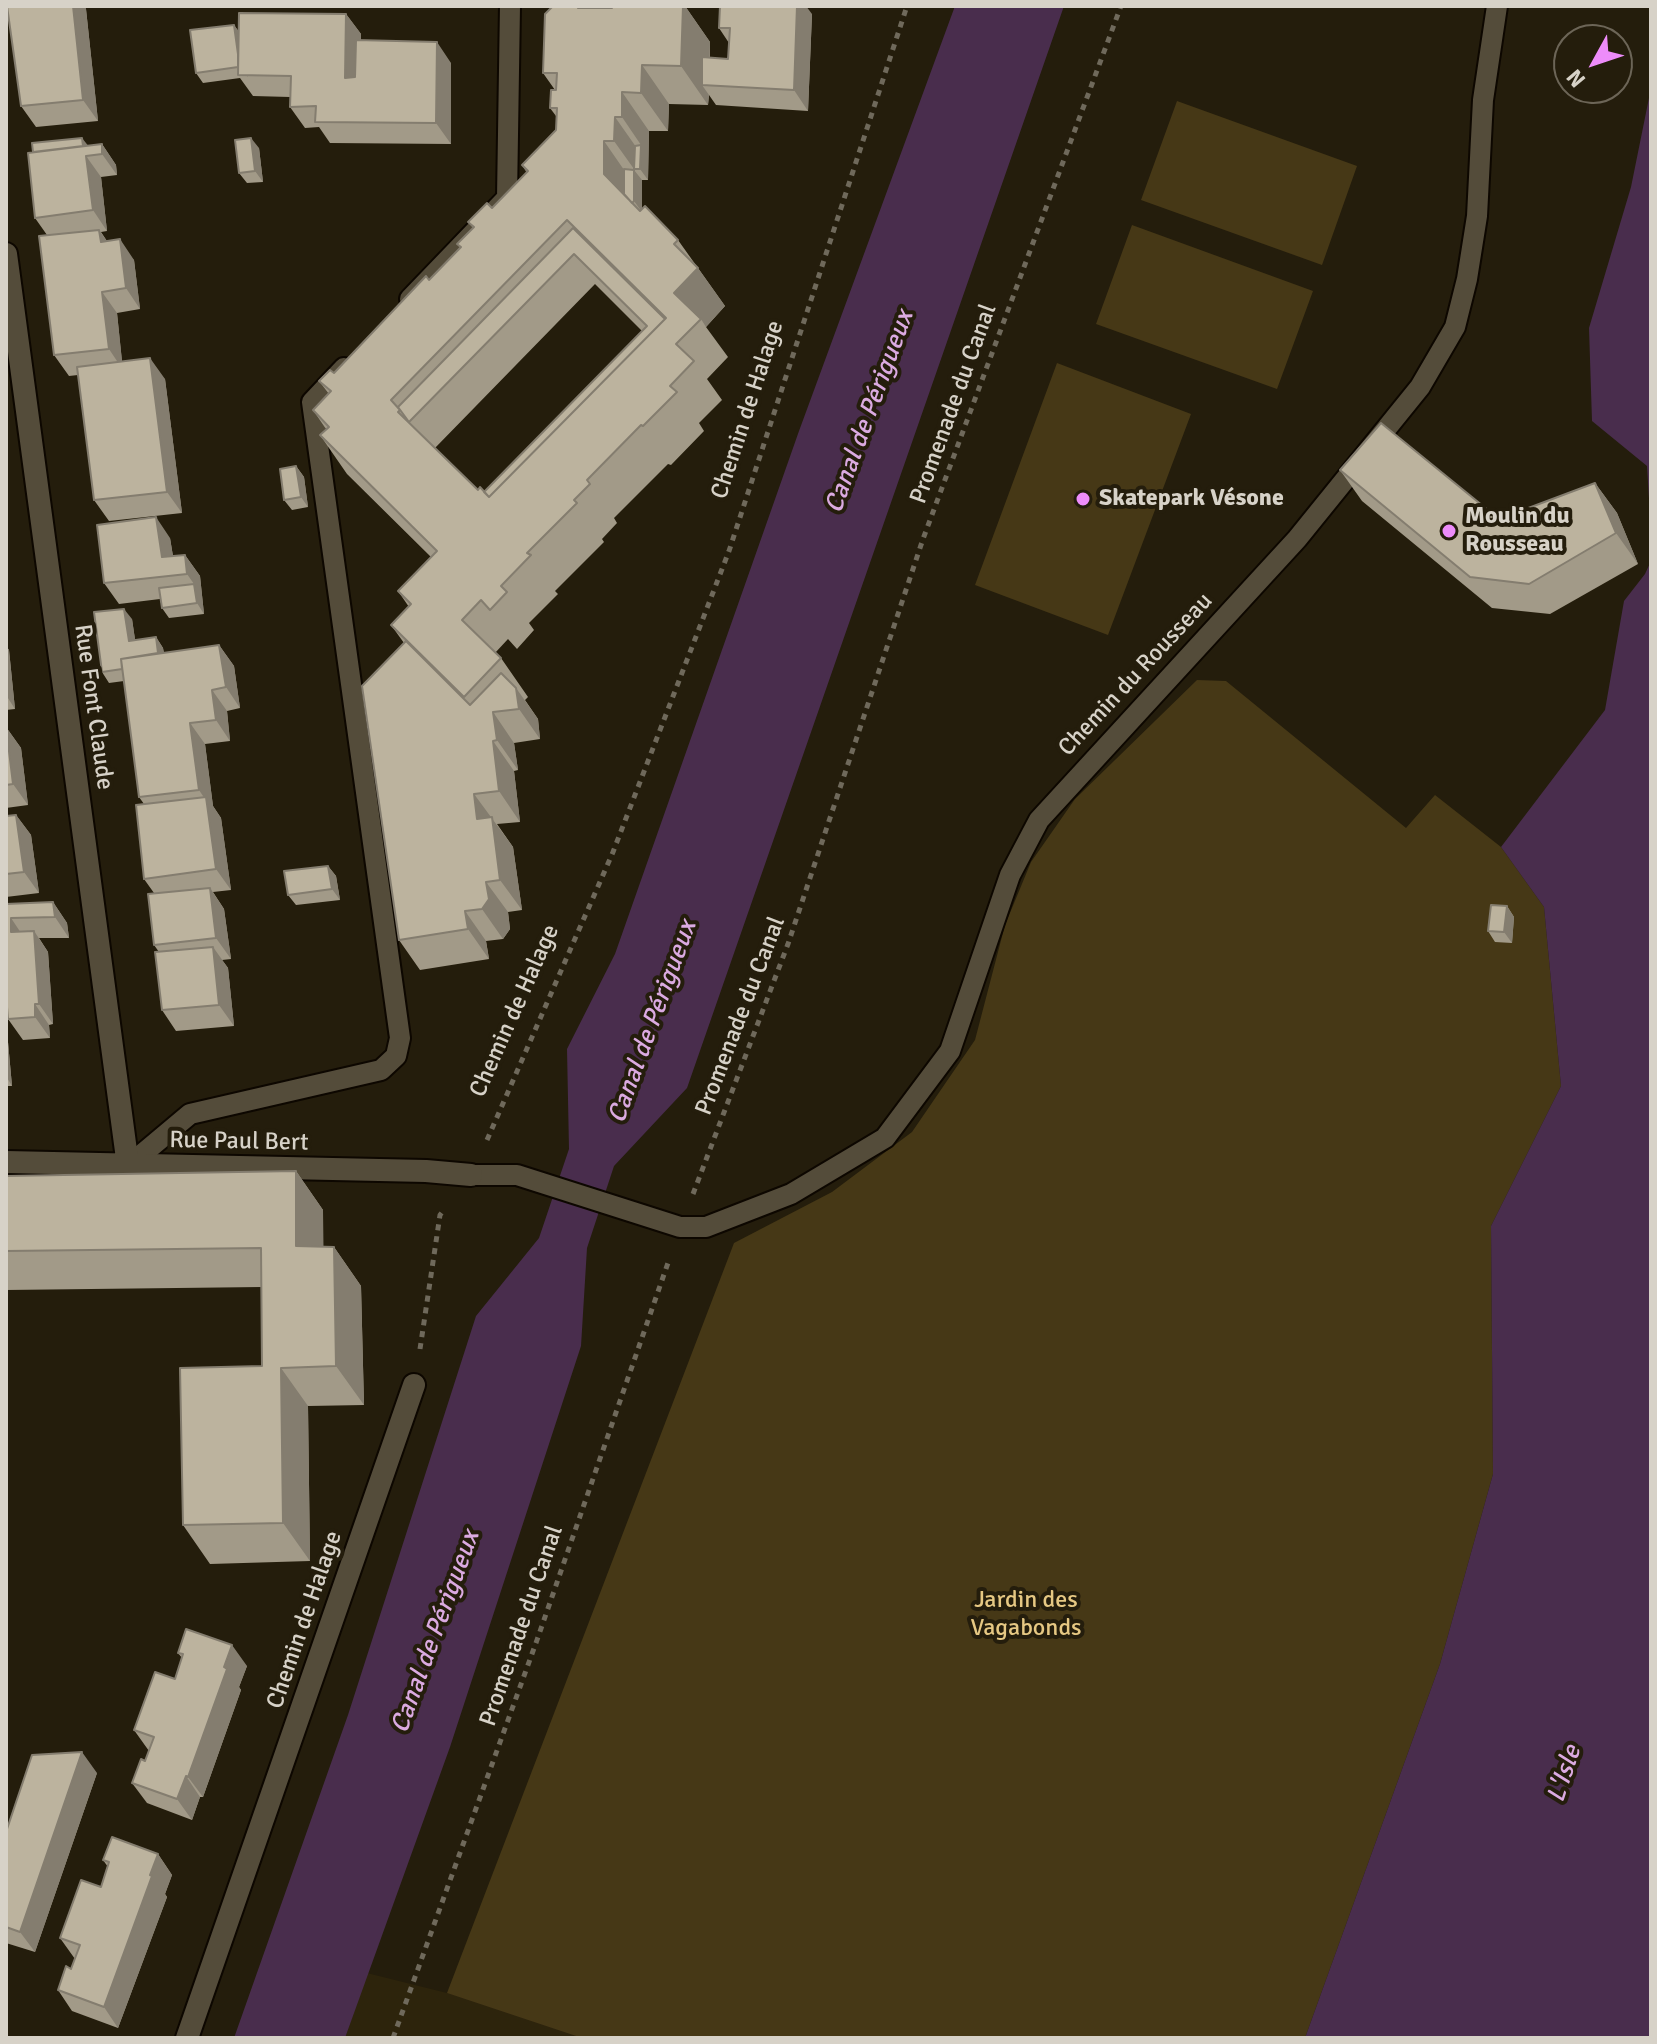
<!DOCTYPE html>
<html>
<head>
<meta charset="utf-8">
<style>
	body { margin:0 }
	#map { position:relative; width:1657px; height:2044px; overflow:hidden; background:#241d0c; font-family:Signika,sans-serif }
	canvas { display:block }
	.frame { position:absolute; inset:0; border:8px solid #d7d2c8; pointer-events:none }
	.north { position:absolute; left:1553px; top:24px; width:80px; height:80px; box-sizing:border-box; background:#241d0c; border:2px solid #6c6557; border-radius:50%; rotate:230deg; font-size:22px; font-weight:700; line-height:32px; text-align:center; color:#d7d2c8 }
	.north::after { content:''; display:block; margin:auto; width:28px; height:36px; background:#ed8cfa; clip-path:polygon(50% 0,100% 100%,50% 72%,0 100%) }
</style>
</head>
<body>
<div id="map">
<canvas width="1657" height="2044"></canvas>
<div class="frame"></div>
<div class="north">N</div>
</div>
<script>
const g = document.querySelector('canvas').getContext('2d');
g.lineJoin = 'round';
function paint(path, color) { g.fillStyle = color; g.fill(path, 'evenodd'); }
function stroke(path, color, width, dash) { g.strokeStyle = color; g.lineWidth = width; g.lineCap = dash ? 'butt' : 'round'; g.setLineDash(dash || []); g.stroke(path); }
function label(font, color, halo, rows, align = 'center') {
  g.font = font + ' Signika,sans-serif'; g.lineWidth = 8; g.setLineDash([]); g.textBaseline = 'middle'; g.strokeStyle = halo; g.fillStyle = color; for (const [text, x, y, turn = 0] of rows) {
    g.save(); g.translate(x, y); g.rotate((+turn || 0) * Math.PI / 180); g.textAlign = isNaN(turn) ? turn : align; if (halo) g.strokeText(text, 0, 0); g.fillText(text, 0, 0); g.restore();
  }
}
paint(new Path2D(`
	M367,1973L447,1993L582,2038H345Z`), '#2d240c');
paint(new Path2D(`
	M1177,101L1357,166L1322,265L1141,200Z
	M1132,225L1313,291L1277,389L1096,324Z
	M1057,363L1191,414L1108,635L975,585Z
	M1197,680L1226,681L1406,828L1435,795L1501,847L1544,907L1561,1086L1491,1226L1493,1474L1440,1664L1305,2038H582L447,1993L734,1243L832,1192L912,1132L975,1040L1005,925L1031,862L1075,799Z`), '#463816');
paint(new Path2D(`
	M955,6H1064L687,1088L614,1166L587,1248L581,1346L450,1747L345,2038H234L348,1715L476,1316L539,1238L569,1149L567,1049L615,954L799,431Z
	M1651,88V531L1647,466L1592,421L1589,328L1631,187Z
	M1651,561V2038H1305L1440,1664L1493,1474L1491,1226L1561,1086L1544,907L1501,847L1605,710L1624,601L1645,574Z`), '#492d4d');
const service = new Path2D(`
	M410,299L507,198L510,6
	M128,1166L190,1114L381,1070L396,1056L400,1038L312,402L344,368
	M471,1175H517L680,1227H706L791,1194L885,1138L950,1051L1010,875L1039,820L1297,539L1420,387L1455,327L1467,279L1477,216L1483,100L1497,6`);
const minor = new Path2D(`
	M6,254L128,1166
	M6,1162L426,1171L471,1175
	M187,2038L414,1385`);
stroke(service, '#0d0700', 24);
stroke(minor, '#0d0700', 26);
stroke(new Path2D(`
	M487,1140L613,852L729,551L907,6
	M693,1194L788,944L923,539L1121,6
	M420,1349L440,1215L444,1210
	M393,2038L537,1640L669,1260`), '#6f695b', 5, [6, 6]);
stroke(service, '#544c3a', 20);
stroke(minor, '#544c3a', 22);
paint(new Path2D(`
	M7,6H84L86,9L98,121L36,127L21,106Z
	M612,6H685L710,42V58L728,59L729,43L719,28L812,14L808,111L716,105L709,95L708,105L669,104L668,131H649L648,180H642V209L678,240L725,306L706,327L728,357L707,379L722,400L699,423L704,431L671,465L668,464L614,518L617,523L602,539L604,542L555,591L558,594L529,623L534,630L517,649L508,639L495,653L501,658L528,697L525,700L538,719L540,739L514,743L518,770L514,771L520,822L497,824L513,847L522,910L508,912L510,929L503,939L486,941L489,959L420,970L399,940L404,643L391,625L409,607L398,591L431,557L347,474L320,435L326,429L313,410L329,394L319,381L334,373L429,280L460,248L457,244L473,228L468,222L492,208L527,173L522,165L556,130V116L550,108L555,90L543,73L585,8H612ZM595,284L642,331L484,492L478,490L435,448Z
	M346,14L361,34V41L451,63V144L330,143L319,127L305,128L290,107V97L253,96L240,78L203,83L196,73L234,25L239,32Z
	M102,144L116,165L117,175L101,177L107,231L101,232L107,241L134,260L140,309L117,313L122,362L165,379L182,513L109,521L94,500L78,375L69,376L54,355L47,235L35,218L33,152Z
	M259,148L263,182L247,183L239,173Z
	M296,466L304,477L308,507L292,510L284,500Z
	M1340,470L1499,519L1595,483L1617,513L1638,564L1550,614L1492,608L1362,501Z
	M170,538L173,556L185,555L200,576L204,614L169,618L162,608L160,599L119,604L104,583Z
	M132,619L135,640L156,637L163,648L164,653L219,645L234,666L240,708L227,711L230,741L205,744L213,806L221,818L231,890L213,892L224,909L231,959L222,960L228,968L234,1026L176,1031L162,1010L159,952L154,945V893L144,879V804L139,797L124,681L109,683L102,672Z
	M6,646L9,650L15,709L6,710Z
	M6,727L21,748L28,805L6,808Z
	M16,815L31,835L39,893L6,897V816Z
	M328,866L336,876L340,900L296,905L288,895Z
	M53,902L67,923L69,938H39L48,952L53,1024L49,1025L50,1038L23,1040L8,1019L6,904Z
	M1507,906L1514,917L1512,943L1495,942L1488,931Z
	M6,1020L12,1086H6Z
	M296,1171L323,1210V1247H334L361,1286L364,1405L308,1406L310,1561L210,1564L183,1525L262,1366V1287L6,1290V1176Z
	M178,1653L247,1666L239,1687L241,1690L203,1797H200L192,1820L147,1803L132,1783L145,1761L149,1751L134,1730L175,1679L182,1658Z
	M97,1773L35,1952L6,1943V1832Z
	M158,1854L172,1875L165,1894L167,1897L118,2028L72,2011L58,1990L71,1969L75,1959L60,1938L101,1887L108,1867L103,1860Z`), '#a29a88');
paint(new Path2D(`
	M73,6H84L86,9L98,121L83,100Z
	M683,6H685L710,42L709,85H702L709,95L708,105L681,66Z
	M797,6H806L812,14L808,111L794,90Z
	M346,14L361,34L360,99L345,78Z
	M234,25L242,36L248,77L240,67Z
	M437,42L451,63V144L436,123Z
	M642,65L669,104L668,131L641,93Z
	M622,92L649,131L648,180L640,169H634L614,141L615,117L641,154V145L622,117Z
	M82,138L90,148L86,156L101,177L107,231L93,210Z
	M251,138L259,148L263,182L255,171Z
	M604,141L631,180V204L604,174Z
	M102,144L116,165L117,175L102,154Z
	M634,170L642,180V212L634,201Z
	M99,230L114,251L101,242Z
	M120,239L134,260L140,309L126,288Z
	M698,268L725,306L706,327L701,319L674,293Z
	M102,292L117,313L123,370L109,349Z
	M150,358L165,379L182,513L167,492Z
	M296,466L304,477L308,507L301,497Z
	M1595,483L1617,513L1638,564L1616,533Z
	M156,517L170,538L176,575L162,557Z
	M185,555L200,576L204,614L197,603L194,584L187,574Z
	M124,609L132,619L137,652L129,641Z
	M156,637L163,648L167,675L159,664Z
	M219,645L234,666L240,708L226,687Z
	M6,646L9,650L15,709L6,695Z
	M516,688L538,719L540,739L519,709Z
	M212,690L227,711L230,741L216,720Z
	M493,712L514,743L518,770L497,740Z
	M190,723L205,744L213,806L221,818L231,890L216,869L207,802L199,790Z
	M6,727L21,748L28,805L13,784Z
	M493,741L514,771L520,822L499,791Z
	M474,794L513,847L522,910L500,880L477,819Z
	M16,815L31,835L39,893L24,872Z
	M328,866L336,876L340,900L332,889Z
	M486,882L508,912L510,929L503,939L482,909Z
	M210,888L224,909L231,959L216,938Z
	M53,902L67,923L69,938L55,917Z
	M1507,906L1514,917L1512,943L1504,932Z
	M465,911L486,941L489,959L468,929Z
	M11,918L25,939L11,932Z
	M34,931L48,952L53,1024L39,1004Z
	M213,947L228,968L234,1026L219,1005Z
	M35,1004L49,1025L50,1038L35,1017Z
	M6,1020L12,1086L6,1076Z
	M296,1171L323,1210L324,1285L296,1246Z
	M334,1247L361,1286L364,1405L336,1366Z
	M281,1368L308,1406L310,1561L283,1523Z
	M232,1645L247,1666L239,1687L241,1690L203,1797L188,1777Z
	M82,1752L97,1773L35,1952L20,1932Z
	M186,1776L200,1797L192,1820L177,1799Z
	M158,1854L172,1875L165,1894L167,1897L118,2028L104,2007Z`), '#847d6f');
const building = new Path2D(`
	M7,6H73L83,100L21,106Z
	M553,6H579L578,8H612V6H683L681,66L642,65L641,93L622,92V117H615L614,141H604V174L640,211L645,206L678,240L674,244L698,268L674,293L701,319L676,344L694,361L670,386L677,392L643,426L641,425L587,480L590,484L574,500L577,503L527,553L531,555L501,586L507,592L490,610L481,600L462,620L501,658L464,697L391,625L411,604L398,591L437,551L320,435L329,427L313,410L331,391L319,381L330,370L334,373L426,276L429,280L461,247L457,244L474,227L468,222L487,203L492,208L528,171L522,165L556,130L557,108H550L551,90H556L557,73H543L545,14ZM567,220L666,318L489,497L480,487L478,490L398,412L400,410L391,400Z
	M720,6H797L794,90L702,85V57L728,59L730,28H719Z
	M239,13L346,14L345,78L355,77L356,40L437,42L436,123L315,122L316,106L290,107L291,76L238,75Z
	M234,25L238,54V67L196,73L190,30Z
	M82,138L83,146L33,152L32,143Z
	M251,138L255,171L239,173L235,140Z
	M102,144V154L86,156L93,210L35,218L28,153Z
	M641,145L640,169H634L635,146Z
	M624,169L634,170V201L632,203L624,194Z
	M573,228L665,319L489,497L484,492L647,326L574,254L409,422L398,407Z
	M99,230L101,242L120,239L126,288L102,292L109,349L54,355L39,236Z
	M150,358L167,492L94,500L77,367Z
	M1381,423L1499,519L1595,483L1616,533L1529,584L1470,577L1340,470Z
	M296,466L301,497L284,500L280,469Z
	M156,517L162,557L185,555L187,574L104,583L97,525Z
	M194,584L197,603L162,608L159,588Z
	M124,609L129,641L156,637L158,653L121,659L122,669L102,672L94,612Z
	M406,641L470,705L501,673L516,688L519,709L493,712L497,740L493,741L499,791L474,794L477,819L492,817L500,880L486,882L489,899L482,909L465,911L468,929L399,940L362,686Z
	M219,645L226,687L212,690L216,720L190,723L199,790L139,797L121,659Z
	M6,727L13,784L6,785Z
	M206,797L216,869L144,879L136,805Z
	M16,815L24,872L6,874V816Z
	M328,866L332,889L288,895L284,871Z
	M210,888L216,938L154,945L148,894Z
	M53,902L55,917L11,918V932L34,931L39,1004H35V1017L8,1019L6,995V904Z
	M1491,905L1507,906L1504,932L1488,931Z
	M213,947L219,1005L162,1010L155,952Z
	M296,1171V1246L334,1247L336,1366L281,1368L283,1523L183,1525L180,1368L262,1366L261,1248L6,1251V1176Z
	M186,1629L232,1645L224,1667L227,1669L188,1777L186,1776L177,1799L132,1783L141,1759L145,1761L154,1737L134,1730L155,1672L175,1679L183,1654L178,1653Z
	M82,1752L20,1932L6,1927V1832L32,1755Z
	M112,1837L158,1854L150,1875L152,1876L104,2007L58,1990L66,1966L71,1969L80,1945L60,1938L81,1880L101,1887L109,1862L103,1860Z`);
paint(building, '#bcb39e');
stroke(building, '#847d6f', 2);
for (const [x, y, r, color] of [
	[1083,499,8,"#ed8cfa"],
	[1449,531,8,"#ed8cfa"]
]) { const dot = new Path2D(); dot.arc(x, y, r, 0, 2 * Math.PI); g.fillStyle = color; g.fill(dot); stroke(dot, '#241d0c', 3); }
label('24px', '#d7d2c8', '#241d0c', [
	["Promenade du Canal",954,404,-70],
	["Chemin de Halage",748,410,-72],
	["Chemin du Rousseau",1136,675,-47],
	["Rue Font Claude",93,707,82],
	["Chemin de Halage",515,1011,-66],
	["Promenade du Canal",741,1016,-69],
	["Rue Paul Bert",239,1142,1],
	["Chemin de Halage",305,1620,-71],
	["Promenade du Canal",522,1626,-71]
]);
label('bold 24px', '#d7d2c8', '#241d0c', [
	["Skatepark Vésone",1099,499],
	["Moulin du",1465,517],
	["Rousseau",1465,545]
], 'left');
label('24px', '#e6c883', '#241d0c', [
	["Jardin des",1026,1601],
	["Vagabonds",1026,1629]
]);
label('italic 26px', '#dbaae1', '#241d0c', [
	["Canal de Périgueux",870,412,-70],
	["Canal de Périgueux",653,1022,-70],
	["Canal de Périgueux",436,1632,-70],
	["L'Isle",1565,1774,-72]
]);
</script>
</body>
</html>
